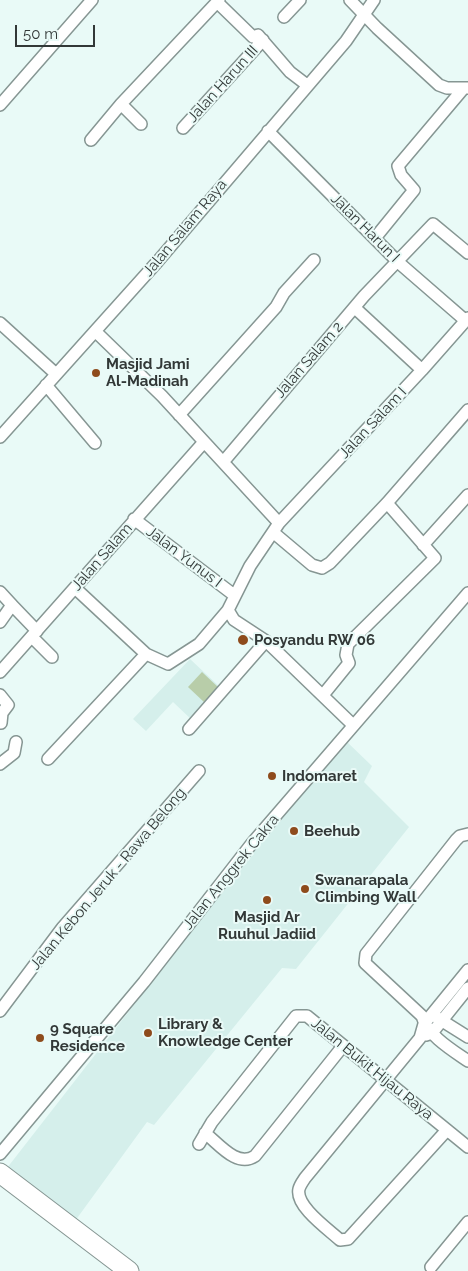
<!DOCTYPE html>
<html>
<head>
<meta charset="utf-8">
<style>
	body { margin:0 }
	#map { position:relative; width:468px; height:1271px; overflow:hidden; background:#e9faf7; font-family:Raleway,sans-serif }
	canvas { display:block }
	.scale { position:absolute; left:15px; top:25px; width:80px; height:22px; box-sizing:border-box; border:2px solid #323837; border-top:0; padding-left:6px; font-size:15px; line-height:18px; white-space:nowrap; color:#323837; -webkit-text-stroke:4px #e9faf7; paint-order:stroke }
</style>
</head>
<body>
<div id="map">
<canvas width="468" height="1271"></canvas>
<div class="scale">50 m</div>
</div>
<script>
const g = document.querySelector('canvas').getContext('2d');
g.lineJoin = 'round';
function paint(path, color) { g.fillStyle = color; g.fill(path, 'evenodd'); }
function stroke(path, color, width, dash) { g.strokeStyle = color; g.lineWidth = width; g.lineCap = dash ? 'butt' : 'round'; g.setLineDash(dash || []); g.stroke(path); }
function label(font, color, halo, rows, align = 'center') {
  g.font = font + ' Raleway,sans-serif'; g.lineWidth = 4; g.setLineDash([]); g.textBaseline = 'middle'; g.strokeStyle = halo; g.fillStyle = color; for (const [text, x, y, turn = 0] of rows) {
    g.save(); g.translate(x, y); g.rotate((+turn || 0) * Math.PI / 180); g.textAlign = isNaN(turn) ? turn : align; if (halo) g.strokeText(text, 0, 0); g.fillText(text, 0, 0); g.restore();
  }
}
paint(new Path2D(`
	M190,659L223,690L193,721L173,702L146,731L133,719Z
	M345,740L372,766L364,782L409,827L296,969L282,968L154,1125L147,1122L75,1221L7,1168L281,816Z`), '#d5efeb');
paint(new Path2D(`
	M202,672L219,688L205,703L188,687Z`), '#b8cda9');
const street = new Path2D(`
	M350,0L377,28L439,85L447,88H468
	M217,2L253,37L258,35L290,72L307,85
	M284,17L300,0
	M121,104L141,124
	M0,105L92,0
	M183,128L263,40
	M268,131L398,262L466,321
	M91,140L121,104L219,0
	M375,238L414,190L401,175L398,166L463,89
	M355,308L422,370
	M0,323L56,374
	M95,331L162,396L279,523
	M46,385L95,443
	M179,415L276,307L284,293L314,260
	M0,437L158,261L346,41L374,0
	M224,461L364,296L433,224L468,253
	M134,519L234,595
	M274,533L312,565L322,568L330,563L387,503L468,410
	M423,545L468,495
	M75,588L146,654L168,664L199,644L228,610L250,566L279,523L422,370L468,318
	M0,592L12,605L0,622
	M12,605L37,631
	M228,610L234,620L266,641L353,725
	M32,637L52,657
	M0,672L204,442
	M0,695L8,705L2,713L1,723
	M323,695L349,663L346,655L348,644L435,558L387,503
	M189,729L266,641
	M48,759L146,654
	M0,764L14,753L16,742
	M468,834L460,836L456,840L366,954L365,963L422,1016C427,1035 452,1050 468,1061
	M0,1011L63,927L199,771
	M436,1017L468,1037
	M426,1035L432,1033L468,988
	M447,1130L348,1239L340,1240C328,1229 295,1206 299,1189C300,1185 303,1181 305,1178L420,1038L424,1024L468,970
	M205,1133C219,1144 237,1168 255,1156L343,1046
	M199,1144L212,1122L296,1016H307L468,1147
	M0,1154L144,982L253,842L468,593
	M431,1267L468,1222`);
const primary = new Path2D(`
	M0,1173L129,1271`);
stroke(street, '#869693', 14);
stroke(primary, '#869693', 21);
stroke(street, '#fff', 11);
stroke(primary, '#fff', 19);
for (const [x, y, r, color] of [
	[96,373,5,"#8e4b1c"],
	[243,640,6,"#8e4b1c"],
	[272,776,5,"#8e4b1c"],
	[294,831,5,"#8e4b1c"],
	[305,889,5,"#8e4b1c"],
	[267,900,5,"#8e4b1c"],
	[148,1033,5,"#8e4b1c"],
	[40,1038,5,"#8e4b1c"]
]) { const dot = new Path2D(); dot.arc(x, y, r, 0, 2 * Math.PI); g.fillStyle = color; g.fill(dot); stroke(dot, '#e9faf7', 2); }
label('15px', '#323837', '#e9faf7', [
	["Jalan Harun III",223,84,-48],
	["Jalan Salam Raya",185,228,-50],
	["Jalan Harun I",365,228,45],
	["Jalan Salam 2",309,360,-49],
	["Jalan Salam I",373,423,-47],
	["Jalan Salam",102,557,-49],
	["Jalan Yunus I",184,557,37],
	["Jalan Anggrek Cakra",231,872,-51],
	["Jalan Kebon Jeruk - Rawa Belong",108,879,-50],
	["Jalan Bukit Hijau Raya",372,1069,39]
]);
label('bold 15px', '#323837', '#e9faf7', [
	["Masjid Jami",106,364],
	["Al-Madinah",106,381],
	["Posyandu RW 06",254,640],
	["Indomaret",282,776],
	["Beehub",304,831],
	["Swanarapala",315,880],
	["Climbing Wall",315,897],
	["Masjid Ar",267,917,"center"],
	["Ruuhul Jadiid",267,934,"center"],
	["Library &",158,1024],
	["Knowledge Center",158,1041],
	["9 Square",50,1029],
	["Residence",50,1046]
], 'left');
</script>
</body>
</html>
